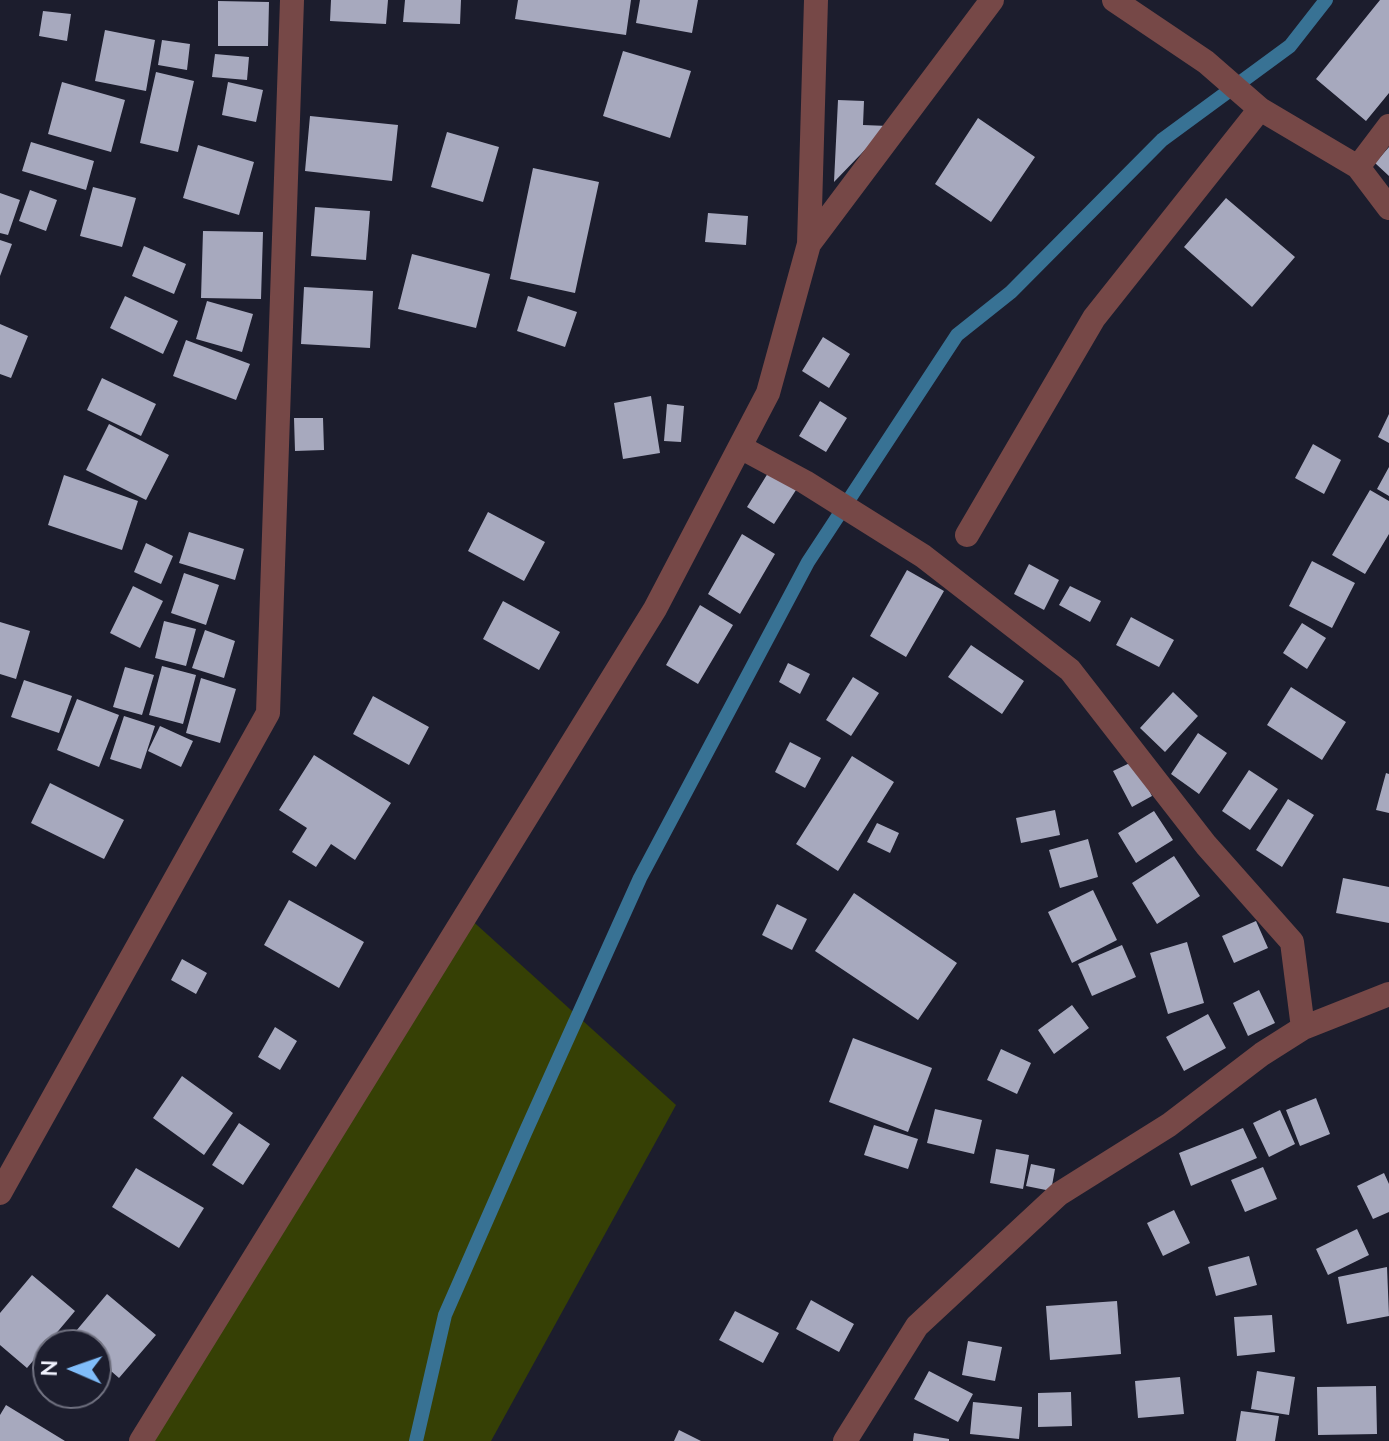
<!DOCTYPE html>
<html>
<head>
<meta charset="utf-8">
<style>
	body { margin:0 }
	#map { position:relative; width:1389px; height:1441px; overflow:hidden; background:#1c1d2d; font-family:"Nunito Sans",sans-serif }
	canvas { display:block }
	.north { position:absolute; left:32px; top:1329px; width:80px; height:80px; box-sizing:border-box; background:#1c1d2d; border:2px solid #717281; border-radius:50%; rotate:272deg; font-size:22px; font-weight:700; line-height:32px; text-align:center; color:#f1f2fe }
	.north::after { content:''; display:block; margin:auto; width:28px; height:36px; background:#80bdfa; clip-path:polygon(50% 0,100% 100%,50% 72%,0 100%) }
</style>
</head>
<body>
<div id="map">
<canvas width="1389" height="1441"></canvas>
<div class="north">N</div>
</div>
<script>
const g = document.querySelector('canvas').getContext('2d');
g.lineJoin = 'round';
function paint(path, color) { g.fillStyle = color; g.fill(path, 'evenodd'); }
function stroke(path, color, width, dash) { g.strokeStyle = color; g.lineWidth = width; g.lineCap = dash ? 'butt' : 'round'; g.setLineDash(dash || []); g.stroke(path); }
paint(new Path2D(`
	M467,916L676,1105L491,1441H141Z`), '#364005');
stroke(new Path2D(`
	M416,1441L445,1315L525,1133L640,878L808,562L957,335L1011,292L1162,140L1290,46L1326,0`), '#387294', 14);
paint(new Path2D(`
	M331,0H388L386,24L330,21Z
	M405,0H461L460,24L403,22Z
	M518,0H631L626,35L515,19Z
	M640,0H698L692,33L636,23Z
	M1380,0H1389V93L1366,121L1316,79Z
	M218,1L269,2L268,46H218Z
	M43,11L71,14L67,41L39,36Z
	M105,30L155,40L146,91L95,81Z
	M162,40L190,44L187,70L158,65Z
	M623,51L691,71L670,138L603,116Z
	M215,54L249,57L247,80L212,77Z
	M156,72L194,81L178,152L140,143Z
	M62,82L125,100L111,152L48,134Z
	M228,82L263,90L256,122L222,115Z
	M838,100L864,101L863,125L888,126L834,182Z
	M310,116L398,125L392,181L305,171Z
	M978,118L1035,157L991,222L935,184Z
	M447,132L499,147L483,202L431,187Z
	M31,142L94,161L86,190L22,171Z
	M198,145L254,162L239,215L183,198Z
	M1389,147V176L1375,163Z
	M533,168L599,182L575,293L510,279Z
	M93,187L136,198L122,247L80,236Z
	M30,190L57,200L46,231L19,221Z
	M0,193L20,200L8,235L0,233Z
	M1226,198L1295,257L1252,307L1184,247Z
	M315,207L370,211L366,260L311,256Z
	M708,213L748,216L746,245L705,242Z
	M203,231L263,232L261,299L201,298Z
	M0,240L12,244L0,276Z
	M144,246L186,264L174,294L132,276Z
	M412,254L490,274L476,328L398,309Z
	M304,287L373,291L370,348L301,344Z
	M125,296L178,321L163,354L110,328Z
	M528,296L577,312L565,347L517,331Z
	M207,301L253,314L242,352L196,339Z
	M0,324L28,336L11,378L0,374Z
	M823,337L850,354L829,388L802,371Z
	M186,340L250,364L236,400L173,376Z
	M102,378L156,404L141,436L87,410Z
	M651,396L660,453L623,459L614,403Z
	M820,401L847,418L826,452L799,436Z
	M667,404L684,406L681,442L664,441Z
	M1389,414V443L1378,437Z
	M294,418H323L324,450L295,451Z
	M109,424L169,455L146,500L86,470Z
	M1313,444L1341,460L1324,494L1295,478Z
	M1389,467V496L1377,489Z
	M768,473L796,490L774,524L747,507Z
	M64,475L138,501L122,550L48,525Z
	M1370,490L1389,501V534L1365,574L1332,555Z
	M488,512L545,542L524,581L468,551Z
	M189,532L244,549L235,580L179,563Z
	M742,534L775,554L740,614L708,594Z
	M146,543L173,556L161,584L134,572Z
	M1312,561L1355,583L1332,628L1289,606Z
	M1029,564L1059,580L1044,610L1014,594Z
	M907,570L944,591L906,657L870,636Z
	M184,573L219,585L206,625L171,613Z
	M133,586L163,601L140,648L110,633Z
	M1070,586L1101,601L1090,622L1059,605Z
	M503,601L560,632L539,670L483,639Z
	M700,605L733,625L698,684L666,665Z
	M1131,617L1174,640L1159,667L1116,645Z
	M164,621L196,629L186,666L155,658Z
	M0,622L30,631L16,679L0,674Z
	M1302,623L1326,638L1307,669L1283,653Z
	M205,630L235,641L224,678L192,668Z
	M971,645L1024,681L1002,714L948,677Z
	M788,663L810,674L800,694L779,682Z
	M162,666L196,675L183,724L149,715Z
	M125,667L154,675L142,715L113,707Z
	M853,677L879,693L851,736L826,720Z
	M201,678L236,689L220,743L186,733Z
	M24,680L72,696L59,733L11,717Z
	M1291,687L1346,722L1322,760L1267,725Z
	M1173,692L1198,716L1165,752L1140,728Z
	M373,696L429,727L409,765L353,734Z
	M77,699L119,715L99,767L57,750Z
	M124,716L155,726L141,769L110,759Z
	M160,726L193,741L181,767L148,751Z
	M1198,733L1227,753L1199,794L1171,774Z
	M790,742L821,758L805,788L775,772Z
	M314,755L391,803L355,860L331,844L316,867L292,852L307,828L279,810Z
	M852,756L894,782L838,871L796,844Z
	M1134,761L1152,796L1132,807L1113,771Z
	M1249,770L1278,789L1250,830L1222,811Z
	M1386,773L1389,774V813L1376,810Z
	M50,783L124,820L104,859L31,823Z
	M1288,799L1314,815L1282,867L1256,850Z
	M1055,810L1060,835L1021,843L1016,818Z
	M1154,811L1173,840L1136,863L1118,833Z
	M877,823L899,833L890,853L867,842Z
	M1088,839L1098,877L1060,888L1049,850Z
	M1174,856L1200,896L1157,924L1132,883Z
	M1343,878L1389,887V923L1336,913Z
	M1093,890L1117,940L1072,963L1048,912Z
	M854,893L957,963L918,1020L815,951Z
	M289,900L364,942L339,988L264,945Z
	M777,904L807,919L792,950L762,935Z
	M1256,921L1268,948L1234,963L1222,936Z
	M1187,942L1204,1003L1168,1014L1150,953Z
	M1122,945L1136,977L1092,996L1078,964Z
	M182,959L207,973L196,994L171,980Z
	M1259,990L1275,1023L1248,1036L1233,1003Z
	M1072,1005L1089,1028L1054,1054L1038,1030Z
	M1208,1014L1226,1048L1184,1071L1166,1037Z
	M275,1027L297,1041L280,1070L258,1057Z
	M853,1038L932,1068L908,1132L829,1102Z
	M1001,1049L1031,1063L1017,1094L987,1080Z
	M182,1076L233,1113L204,1155L153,1118Z
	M1316,1098L1330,1134L1300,1146L1286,1110Z
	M935,1109L982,1120L974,1154L927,1143Z
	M1280,1110L1295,1144L1269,1157L1253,1123Z
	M239,1123L270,1144L243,1185L212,1165Z
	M874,1125L918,1139L908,1169L864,1155Z
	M1243,1128L1257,1158L1191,1186L1179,1153Z
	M996,1149L1029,1155L1023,1189L990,1183Z
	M1031,1164L1055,1169L1051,1191L1026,1186Z
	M1263,1167L1277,1199L1245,1212L1231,1180Z
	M136,1168L204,1208L179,1248L112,1207Z
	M1384,1173L1389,1184V1212L1373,1219L1357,1186Z
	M1174,1210L1190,1243L1163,1256L1147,1223Z
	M1357,1229L1369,1255L1328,1275L1316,1249Z
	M1249,1256L1257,1285L1216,1296L1208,1267Z
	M1387,1267L1389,1316L1347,1324L1338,1277Z
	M32,1275L75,1311L27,1368L0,1345V1313Z
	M107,1294L156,1335L119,1378L96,1358V1345H80L71,1337Z
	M811,1300L854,1324L839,1352L796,1329Z
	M1117,1301L1121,1354L1050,1360L1046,1306Z
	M735,1311L779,1333L763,1363L719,1340Z
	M1272,1315L1275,1352L1237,1356L1234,1317Z
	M968,1341L1002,1347L995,1381L962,1375Z
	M929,1371L973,1394L958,1422L914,1399Z
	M1257,1371L1295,1377L1289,1415L1251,1409Z
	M1180,1377L1184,1414L1138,1418L1135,1381Z
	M1376,1386L1377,1434L1318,1435L1317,1387Z
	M1071,1392L1072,1426L1038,1427V1393Z
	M973,1402L1022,1407L1019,1439L970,1434Z
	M6,1405L65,1441H0V1415Z
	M1241,1411L1279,1416L1275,1441H1236Z
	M679,1430L701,1441H674Z
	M914,1433L949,1439V1441H913Z`), '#a7a9be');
stroke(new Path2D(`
	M1114,0L1206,62L1260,109L1358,167L1389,208
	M1358,167L1389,126
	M809,244L992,0
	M740,447L805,482L923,556L1070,670L1206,845L1292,942L1303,1028
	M967,535L1094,318L1260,109
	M0,1193L268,713L292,0
	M141,1441L655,609L768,393L809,244L816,0
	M845,1441L917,1326L1059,1194L1169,1125L1262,1054L1303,1028L1389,994`), '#764847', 24);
</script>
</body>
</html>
